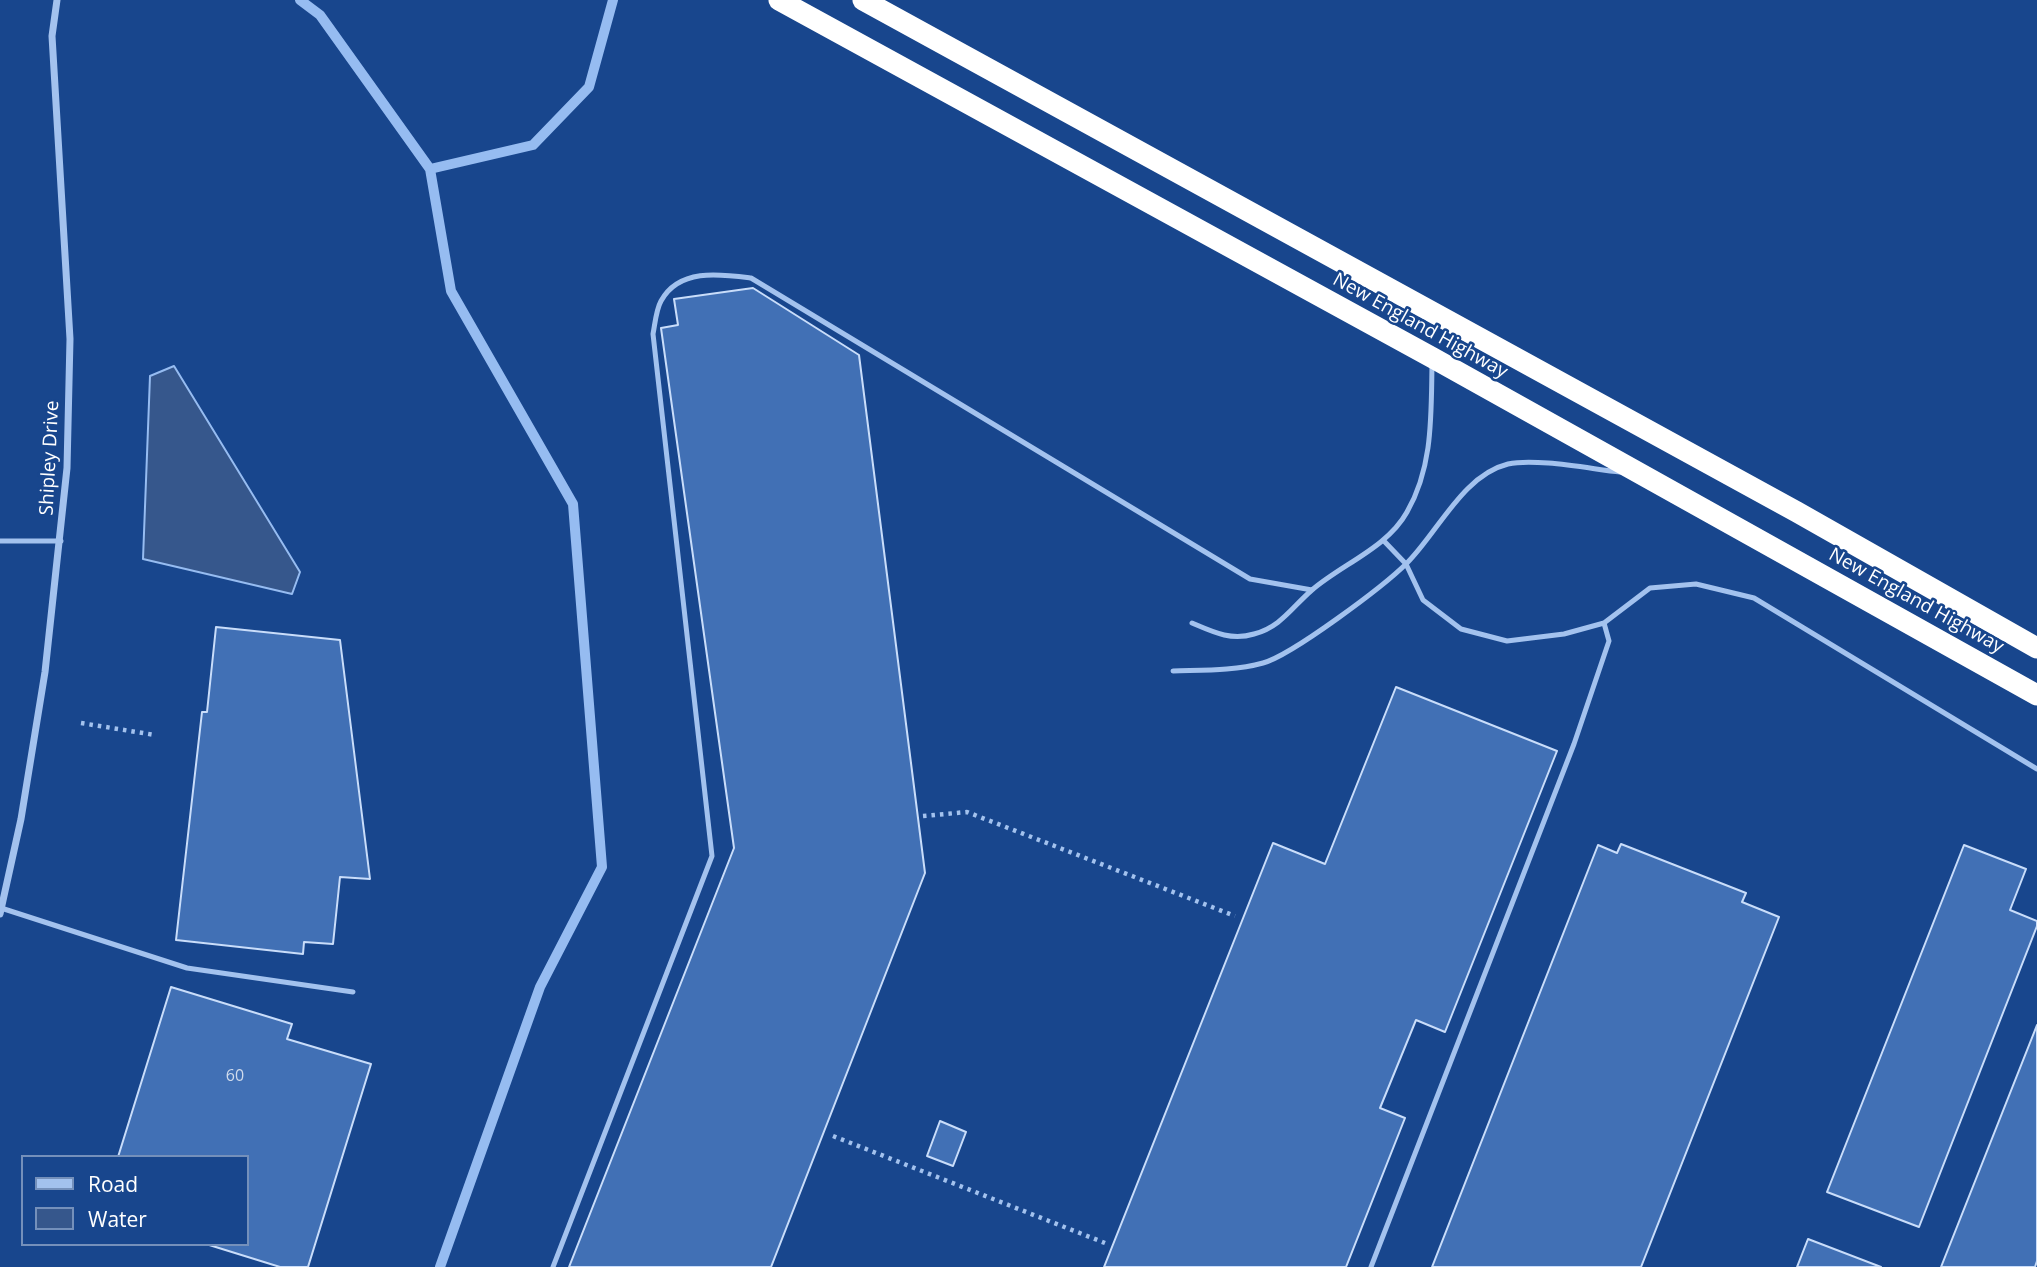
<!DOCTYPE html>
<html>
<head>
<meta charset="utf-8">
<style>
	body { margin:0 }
	#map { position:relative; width:2037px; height:1267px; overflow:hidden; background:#18468d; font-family:"Open Sans",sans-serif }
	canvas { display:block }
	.legend { position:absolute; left:21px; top:1155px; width:228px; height:91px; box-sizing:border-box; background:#18468d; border:2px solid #7490bb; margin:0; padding:9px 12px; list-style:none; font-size:21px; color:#fff }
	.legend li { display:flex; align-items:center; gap:14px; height:35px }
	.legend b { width:35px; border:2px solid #7490bb }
</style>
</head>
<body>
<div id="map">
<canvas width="2037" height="1267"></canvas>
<ul class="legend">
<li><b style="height:9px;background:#a3c2ee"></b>Road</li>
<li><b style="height:19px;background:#36578c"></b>Water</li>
</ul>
</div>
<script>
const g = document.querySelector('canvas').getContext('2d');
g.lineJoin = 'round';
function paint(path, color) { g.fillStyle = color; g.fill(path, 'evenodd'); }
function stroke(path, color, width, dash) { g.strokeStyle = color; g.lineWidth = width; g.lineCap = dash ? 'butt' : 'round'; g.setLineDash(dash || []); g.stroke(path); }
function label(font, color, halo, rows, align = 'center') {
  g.font = font + ' "Open Sans",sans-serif'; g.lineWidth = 5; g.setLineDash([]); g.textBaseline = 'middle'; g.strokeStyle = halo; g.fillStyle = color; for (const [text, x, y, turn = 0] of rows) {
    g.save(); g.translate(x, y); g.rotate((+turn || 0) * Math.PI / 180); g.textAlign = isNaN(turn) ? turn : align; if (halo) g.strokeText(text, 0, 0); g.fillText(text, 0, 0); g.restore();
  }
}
const water = new Path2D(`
	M174,366L300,572L292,594L143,559L150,376Z`);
paint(water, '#36578c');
stroke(water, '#96bcf1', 2);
stroke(new Path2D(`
	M300,0L320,15L430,169
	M440,1267L540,987L602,867L573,504L451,291L430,169L533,145L589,87L613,0`), '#96bcf1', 10);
const building = new Path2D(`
	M753,288L859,355L925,873L771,1267H569L734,848L661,328L678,325L674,299Z
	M216,627L340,640L370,879L340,877L333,944L304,942L303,954L176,940L202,712H207Z
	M1396,687L1557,751L1445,1032L1416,1020L1380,1108L1405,1118L1346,1267H1104L1273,843L1325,864Z
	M1621,844L1746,893L1742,902L1779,917L1641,1267H1432L1598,845L1617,853Z
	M1964,845L2026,869L2010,910L2037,921V926L1919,1227L1827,1192Z
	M171,987L292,1024L287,1039L371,1064L308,1267H280L206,1244H247V1157H118Z
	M2037,1025V1261L2035,1267H1941Z
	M940,1121L966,1132L953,1166L927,1156Z
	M1808,1239L1881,1267H1797Z`);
paint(building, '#4170b5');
stroke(building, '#c9ddfa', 2);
stroke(new Path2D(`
	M81,723L155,735
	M923,816L967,812L1235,916
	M833,1136L1105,1243`), '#a3c2ee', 4.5, [3.5, 5]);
stroke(new Path2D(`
	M1383,540L1406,564L1423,600L1461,629L1507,641L1564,634L1604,623L1650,588L1696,584L1754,598L2037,769
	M0,541H61
	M1192,623C1213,632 1231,641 1254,634C1281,627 1292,607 1312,590C1342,564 1387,548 1407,512C1433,467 1431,416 1432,366
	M1173,671C1203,670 1234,671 1263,663C1292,655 1384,586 1407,563C1438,532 1463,475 1508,464C1536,458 1591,469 1620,472
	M1,908L187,968L353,992
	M553,1267L712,856L653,334C655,324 656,310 661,301C679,268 720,274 751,278L1250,579L1312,590
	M1371,1267L1574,744L1609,641L1604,623`), '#a3c2ee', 5);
stroke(new Path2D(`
	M0,914L21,819L45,672L67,468L70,339L52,36L57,0`), '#a3c2ee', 7);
stroke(new Path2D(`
	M779,0L1433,358L2037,695
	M863,0L1797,512L2037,648`), '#fff', 21);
label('16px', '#d0dbec', null, [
	["60",235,1076]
]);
label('19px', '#fff', '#18468d', [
	["New England Highway",1420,326,29],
	["Shipley Drive",50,458,-87],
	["New England Highway",1916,601,29]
]);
</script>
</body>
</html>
